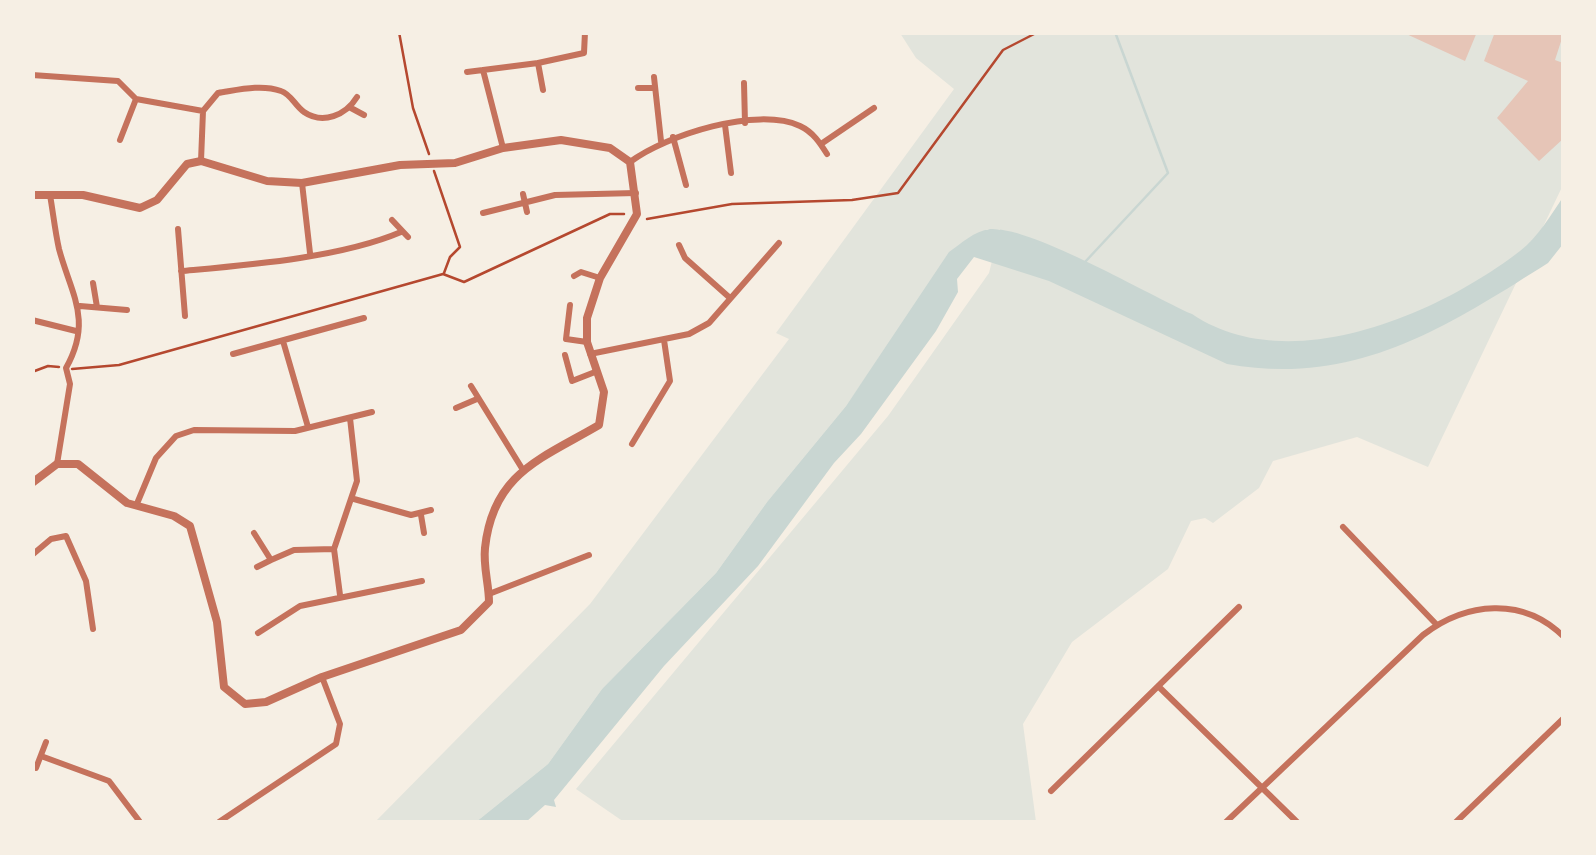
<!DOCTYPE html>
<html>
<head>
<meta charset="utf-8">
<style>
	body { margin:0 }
	#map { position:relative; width:1596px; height:855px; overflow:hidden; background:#f6efe4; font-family:"PT Sans Narrow",sans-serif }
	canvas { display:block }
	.frame { position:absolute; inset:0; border:35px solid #f6efe4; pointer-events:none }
</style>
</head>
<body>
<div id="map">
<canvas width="1596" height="855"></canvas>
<div class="frame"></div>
</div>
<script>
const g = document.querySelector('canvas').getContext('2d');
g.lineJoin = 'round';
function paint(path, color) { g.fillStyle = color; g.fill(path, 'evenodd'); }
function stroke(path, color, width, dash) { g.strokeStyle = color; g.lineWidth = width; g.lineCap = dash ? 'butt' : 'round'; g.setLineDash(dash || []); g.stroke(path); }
paint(new Path2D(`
	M900,33H1563V185L1428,467L1357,437L1273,461L1259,488L1213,523L1205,518L1191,521L1168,569L1072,642L1023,724L1036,822H624L576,789L888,416L989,273L1000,229H987L897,333L846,406L767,502L716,573L602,689L548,764L476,822H375L590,604L789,339L776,333L954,89L916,58Z`), '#e2e4dc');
paint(new Path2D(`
	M1563,197V244L1548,263C1445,328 1355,387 1227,364L1049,281L974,257L957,279L958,292L936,331L861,434L834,463L758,566L664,666L554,800L556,807L545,805L526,822H476L548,764L602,689L716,573L767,502L846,406L949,252C962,243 974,231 990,229C1031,226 1147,294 1192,314C1288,379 1437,315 1520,251C1538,237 1551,215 1563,197Z`), '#c9d6d2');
stroke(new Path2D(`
	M1085,262L1168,173L1115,32`), '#c9d6d2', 2.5);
paint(new Path2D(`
	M1402,32H1477L1465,61Z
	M1495,32H1564L1555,60L1563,63L1564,138L1539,161L1497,118L1528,81L1484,61Z`), '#e6c5b7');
stroke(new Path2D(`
	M399,32L413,108L429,154
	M434,171L460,247L450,257L444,273
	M647,219L732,204L852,200L898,193L1003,50L1038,32
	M72,369L119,365L443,274L464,282L610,214H624
	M32,372L48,366L59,367`), '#b5482f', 2.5);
stroke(new Path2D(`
	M538,63L584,53L585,32
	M467,72L483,70
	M32,75L118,81L136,99L203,111
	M654,77L661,141
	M744,83L745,123
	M638,88H654
	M351,108L364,115
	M725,125L731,173
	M673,137L686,185
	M120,140L136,99
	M821,144L874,108
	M503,148L483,70L538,63L543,90
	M201,161L203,111L218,93C238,90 261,84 281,91C291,94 295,106 304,112C323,125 346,115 357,97
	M630,162C666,135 757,106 800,126C813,132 820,143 827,154
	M302,183L310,253
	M523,194L527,212
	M50,195C53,212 55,231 59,249C71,294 93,320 66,368L70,384L57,464
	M483,213L555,195L636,193
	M392,220L408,237
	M178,229L185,316
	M679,245L685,258L730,298
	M181,271C247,265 340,258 401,232
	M574,276L581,272L600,278
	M93,283L97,307
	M570,305L566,339L587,342
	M80,306L127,310
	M32,320L76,331
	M283,341L308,427
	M233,354L364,318
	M590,354L689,334L709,323L779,243
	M565,355L572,381L595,372
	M471,386L523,470
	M456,408L477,399
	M632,444L670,381L664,340
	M354,499L411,515L431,510
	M136,506L156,458L176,436L194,430L295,431L372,412
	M421,515L424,533
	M1343,527L1436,624
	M254,533L271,560L294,550L334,549
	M32,555L51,539L66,536L86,581L93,629
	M257,567L271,560
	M489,594L589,555
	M340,595L334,549L357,481L350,418
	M258,633L300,606L422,581
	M1158,686L1297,822
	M41,756L109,781L140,822
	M36,768L46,742
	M1051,791L1239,607
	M219,822L336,744L340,724L322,677
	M1226,822L1423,635C1466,602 1523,596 1564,637
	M1456,822L1564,718`), '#c5725c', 6);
stroke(new Path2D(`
	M32,195H83L140,208L157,200L187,164L201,161L267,181L302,183L400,165L455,163L503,148L561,140L610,148L630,162L637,214L600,278L587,318V342L604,392L599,425C541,459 493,473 485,548C483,567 489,584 489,602L461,630L322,677L266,702L245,704L224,687L217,622L190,526L174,516L127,503L78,464H57L32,483`), '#c5725c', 8);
</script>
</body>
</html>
